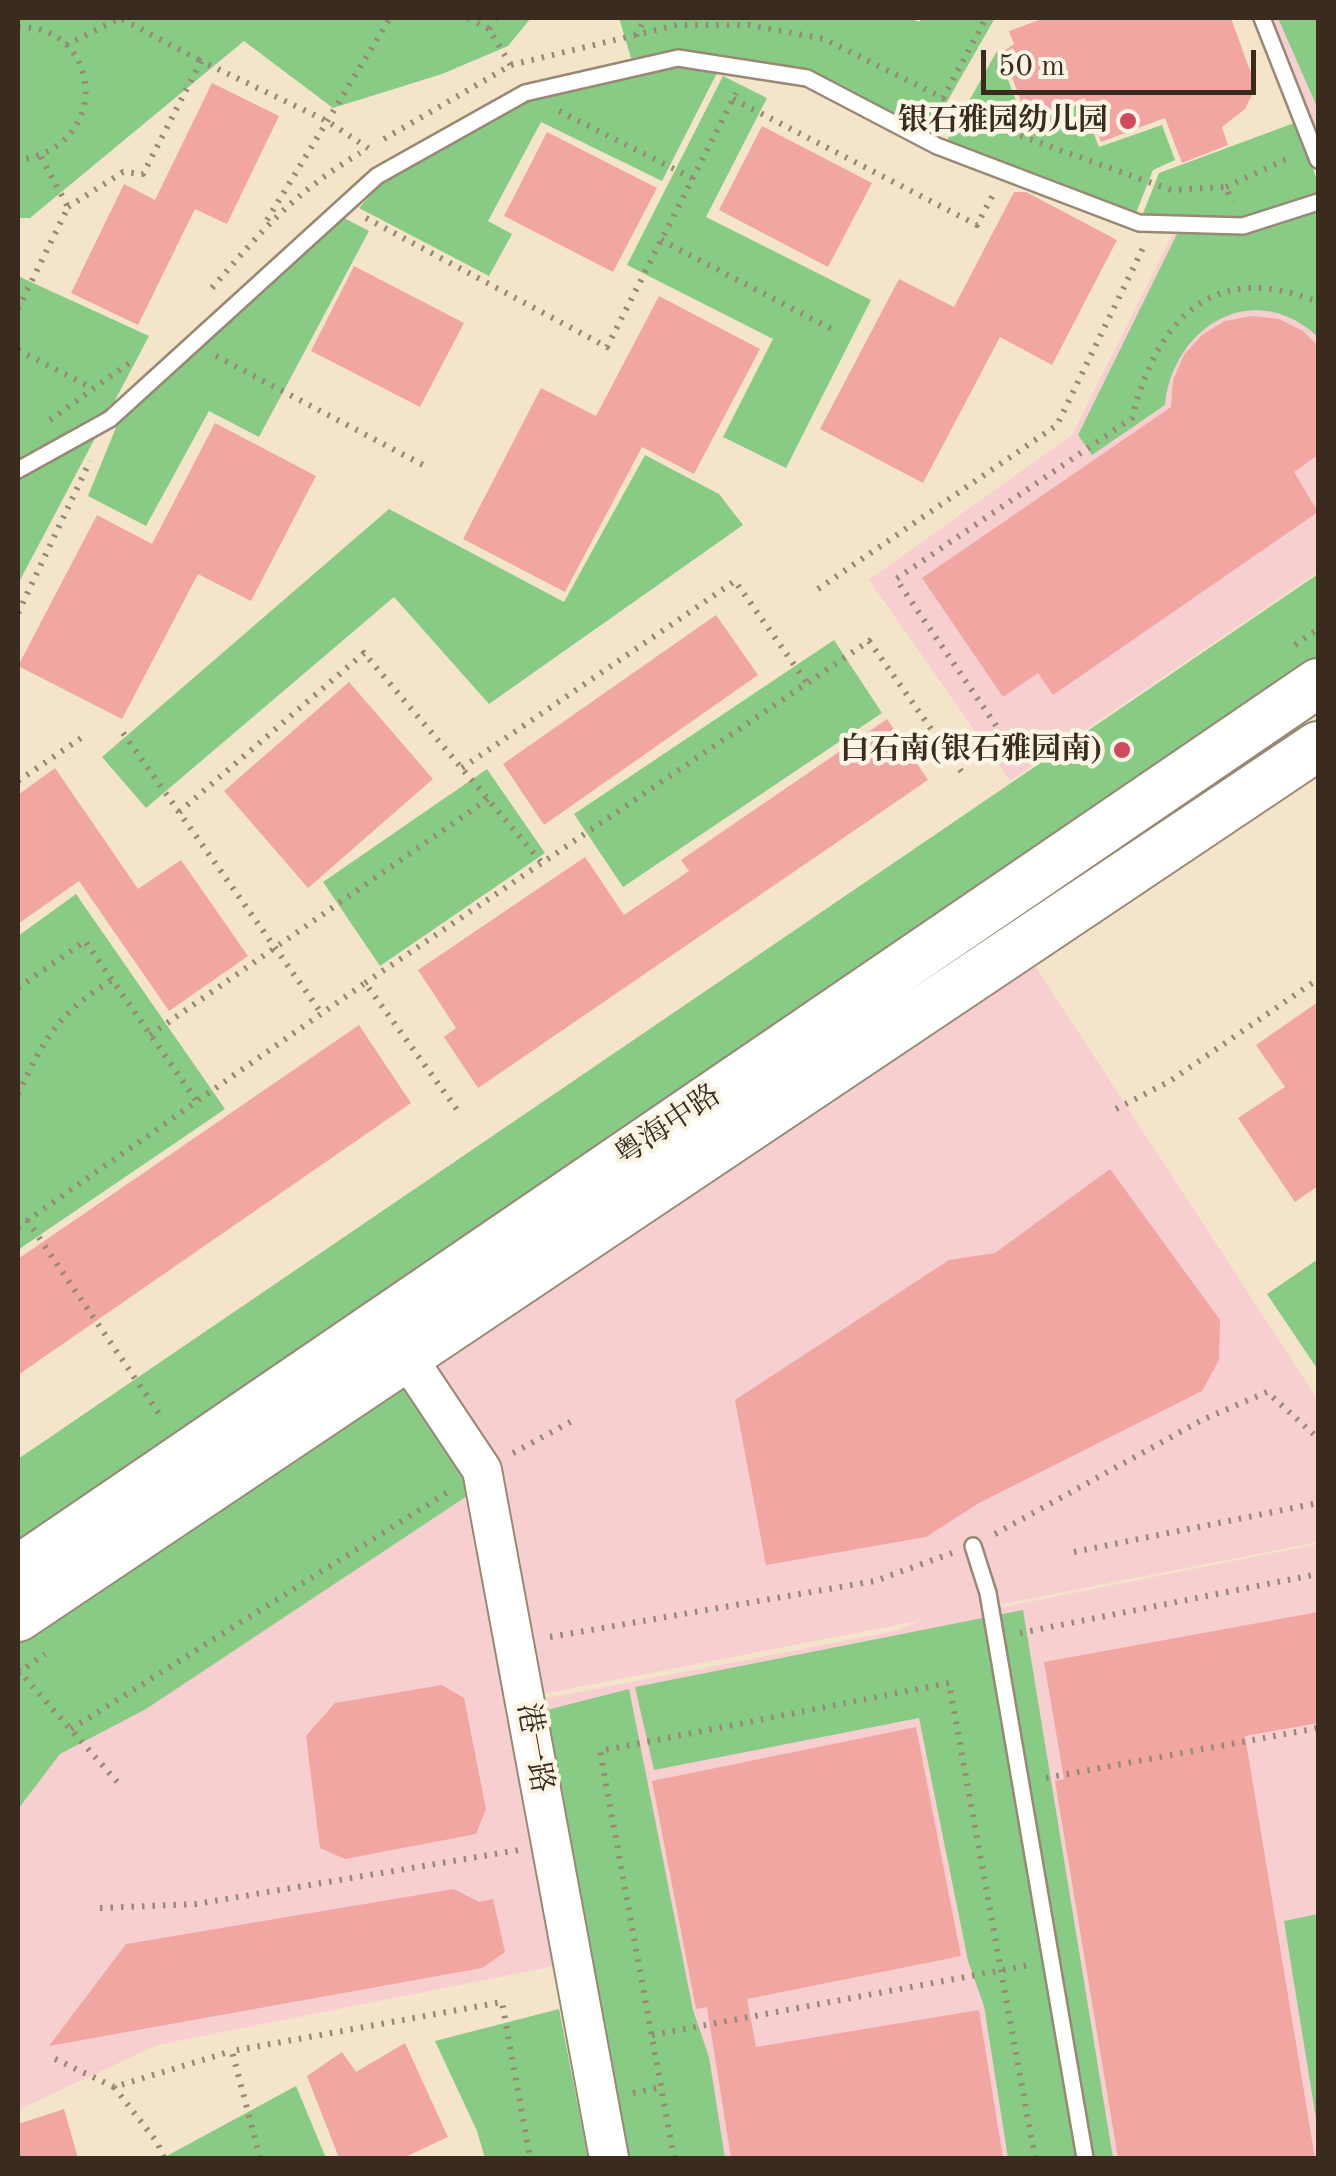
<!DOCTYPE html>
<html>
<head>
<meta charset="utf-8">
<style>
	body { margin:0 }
	#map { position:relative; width:1336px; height:2176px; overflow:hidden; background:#f4e5ca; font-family:"Old Standard TT",serif }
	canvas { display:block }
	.frame { position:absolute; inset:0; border:20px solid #3b2a1e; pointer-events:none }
	.scale { position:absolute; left:981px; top:50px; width:275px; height:45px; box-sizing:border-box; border:5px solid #3b2a1e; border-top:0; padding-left:12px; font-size:30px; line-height:35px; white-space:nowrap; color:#3b2a1e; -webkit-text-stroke:8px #fcf5e5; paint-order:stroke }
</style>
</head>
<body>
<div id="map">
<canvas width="1336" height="2176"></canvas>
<div class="frame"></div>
<div class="scale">50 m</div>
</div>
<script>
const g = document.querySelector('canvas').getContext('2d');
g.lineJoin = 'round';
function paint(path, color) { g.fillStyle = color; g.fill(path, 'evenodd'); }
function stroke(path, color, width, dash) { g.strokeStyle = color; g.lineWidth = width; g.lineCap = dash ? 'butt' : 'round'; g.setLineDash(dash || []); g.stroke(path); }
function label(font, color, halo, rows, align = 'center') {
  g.font = font + ' "Old Standard TT","Noto Serif SC",serif'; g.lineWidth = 9; g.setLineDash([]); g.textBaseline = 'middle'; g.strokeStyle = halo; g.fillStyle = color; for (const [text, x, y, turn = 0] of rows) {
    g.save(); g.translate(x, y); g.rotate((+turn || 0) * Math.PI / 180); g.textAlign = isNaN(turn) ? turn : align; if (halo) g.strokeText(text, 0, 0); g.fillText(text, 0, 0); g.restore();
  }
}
paint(new Path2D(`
	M1265,18H1318V154Z
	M1318,204V572L1010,781L869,580L1072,435L1177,226Z
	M1024,949L1318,1400V1542L988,1607L1083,2158H612L527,1702L896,1631L923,1620L527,1697L484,1467L414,1359Z
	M477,1472L569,1963L157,2045L18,2110V1621Z
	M1318,1544V2158H1088L993,1609Z`), '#f7cfd1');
paint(new Path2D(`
	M18,18H531L508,46L442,74L333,108L244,41L30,218H18Z
	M619,18H910L919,22L922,18H995L928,135L804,69L683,52L631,58Z
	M1278,18H1318V109Z
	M997,51L1025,124L1082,103L1099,147L1162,125L1175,160L1153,170L1136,213L946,142Z
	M678,67L717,73L662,181L541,122L488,221L512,234L489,276L359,208L385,179L530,99Z
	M723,76L767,98L706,217L871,300L786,468L723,437L773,339L627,265Z
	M1297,122L1318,183V196L1240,219L1142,216L1159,173Z
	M1318,209V337C1254,277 1173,326 1165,405L1092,455L1078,435L1179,230Z
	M342,217L369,231L259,437L209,411L146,526L88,496L117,425Z
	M18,276L149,336L18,584Z
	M645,455L719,494L743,525L489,704L394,597L146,808L102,757L389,509L564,602Z
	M1318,574V686L18,1566V1459Z
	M834,640L882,713L623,887L574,814Z
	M487,769L545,853L380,966L323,882Z
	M76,894L225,1109L18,1250V936Z
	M1318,1259V1370L1267,1294Z
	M401,1376L468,1477L470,1494L146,1709L60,1754L18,1809V1629Z
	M1023,1610L1113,2158H1008L984,2006L968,1961L919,1718L654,1770L635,1687Z
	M629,1689L693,2010L709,2057L725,2158H622L539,1712Z
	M1318,1914V2131L1284,1921Z
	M559,2009L588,2158H485L477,2131L435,2041Z
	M296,2086L326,2158H163Z`), '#88cb85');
paint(new Path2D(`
	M1045,18H1231L1256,87L1245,109L1222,127L1228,145L1182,163L1165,118L1101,142L1085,98L1027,119L1003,52L1014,44L1009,31Z
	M212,83L279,116L227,224L195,209L138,325L71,293L124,184L155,200Z
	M762,126L872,183L828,267L719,210Z
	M547,132L657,188L613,272L504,216Z
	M1014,192H1026L1117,240L1052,365L1000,337L923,483L820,429L899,279L954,307Z
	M354,266L464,323L420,407L311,351Z
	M659,296L760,349L694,474L642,447L565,592L463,539L541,388L596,416Z
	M1252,316L1279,319L1303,331L1318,346V455L1294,472L1318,512L1053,695L1038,673L1003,697L922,578L1171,407L1173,380L1184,355L1202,335L1225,321Z
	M215,423L316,476L251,601L198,574L122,719L18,666L97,515L152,544Z
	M716,615L758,675L544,825L503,764Z
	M349,682L433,779L308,888L224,791Z
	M887,719L928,780L478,1088L444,1037L456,1028L418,970L585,857L624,915L689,871L681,860Z
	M55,768L138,889L181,860L248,956L169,1011L79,881L18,924V795Z
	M1318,1002V1186L1295,1202L1238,1118L1285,1087L1256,1045Z
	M359,1025L411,1103L18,1375V1259Z
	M1110,1169L1220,1320L1219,1360L1202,1391L979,1503L926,1537L766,1565L735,1400L949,1260L995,1253Z
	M1318,1612V1723L1245,1736L1315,2158H1118L1055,1781L1064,1779L1044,1662Z
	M442,1685L464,1698L486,1809L476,1834L345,1859L320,1848L306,1736L335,1703Z
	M916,1727L961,1956L747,1999L756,2047L979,2010L1003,2158H731L707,2007L696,2009L652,1781Z
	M454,1889L479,1902L493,1899L505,1952L482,1968L49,2046L126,1944Z
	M405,2043L448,2137L403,2158H339L307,2076L342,2052L356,2072Z
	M64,2109L78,2158H18V2124Z`), '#f2a6a1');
const service = new Path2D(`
	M1262,18L1318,160
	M18,470L110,419L377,176L525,93L678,58L807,78L937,146L1139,223L1243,226L1318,202
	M973,1546L988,1593L1085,2158`);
const tertiary = new Path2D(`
	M408,1359L482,1470L609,2158`);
const trunk = new Path2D(`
	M18,1570L1318,683
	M18,1617L1318,746`);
stroke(service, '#988874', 20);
stroke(tertiary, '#988874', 42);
stroke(trunk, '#988874', 52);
stroke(new Path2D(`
	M468,18L489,29L512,67
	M18,27C102,25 114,147 18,160
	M489,29L495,18
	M636,36L645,18
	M66,45L120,18L201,61
	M733,99L977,225L995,191
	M559,111L692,178
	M971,118L1171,190L1226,187L1232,202
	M384,139L511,65L677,25H750L824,39L943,98L986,18
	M1226,187L1291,157
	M68,207L123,172L143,174L201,61L327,121L371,150
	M366,218L607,347L736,93
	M267,220L390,18
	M661,240L837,332
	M212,288C261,231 295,192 360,153
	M18,309L68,207L41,157
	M18,350L92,388
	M216,356L425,466
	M50,420L129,363
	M818,589L1057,425L1144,246
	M18,613L90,461
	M1295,645L1318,629
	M123,733L322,1014
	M1008,743L896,579L1132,418C1157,319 1213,259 1318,302
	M462,768L735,581L807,683
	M18,781L87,734
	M179,812L364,653L542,863
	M365,983L869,641L963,774
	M18,988L85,941L198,1103
	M150,1035L488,799
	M18,1094C44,1039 58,1013 112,980
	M1116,1109L1170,1081L1318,979
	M27,1220L162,1418
	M18,1227L365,983L461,1115
	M513,1453L572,1421
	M995,1534L1202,1420L1267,1392L1318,1438
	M1074,1552L1318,1503
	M1020,1633L1318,1574
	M550,1637L875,1581L952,1553
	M18,1670L120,1785
	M18,1673L45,1654
	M71,1729L451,1490
	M1046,1778L1318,1728
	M100,1908L196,1904L519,1850
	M652,2035L1030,1965
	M55,2059L114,2087L232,2051
	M114,2087L157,2142L164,2158
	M633,2093L662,2087
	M260,2158L232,2051L502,2002L530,2158
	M674,2158L600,1751L949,1683L1035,2158`), '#988874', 6, [2.5, 8]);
stroke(service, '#fff', 15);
stroke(tertiary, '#fff', 38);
stroke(trunk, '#fff', 48);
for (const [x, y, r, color] of [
	[1128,121,10,"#d1495b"],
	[1122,750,10,"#d1495b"]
]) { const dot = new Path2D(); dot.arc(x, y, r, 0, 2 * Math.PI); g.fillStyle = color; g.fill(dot); stroke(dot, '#fcf5e5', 4); }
label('bold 30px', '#3b2a1e', '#fcf5e5', [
	["银石雅园幼儿园",1108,121],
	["白石南(银石雅园南)",1102,750]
], 'right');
label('30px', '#3b2a1e', '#fcf5e5', [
	["粤海中路",668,1126,-34],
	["港一路",534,1748,80]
]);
</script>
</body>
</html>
